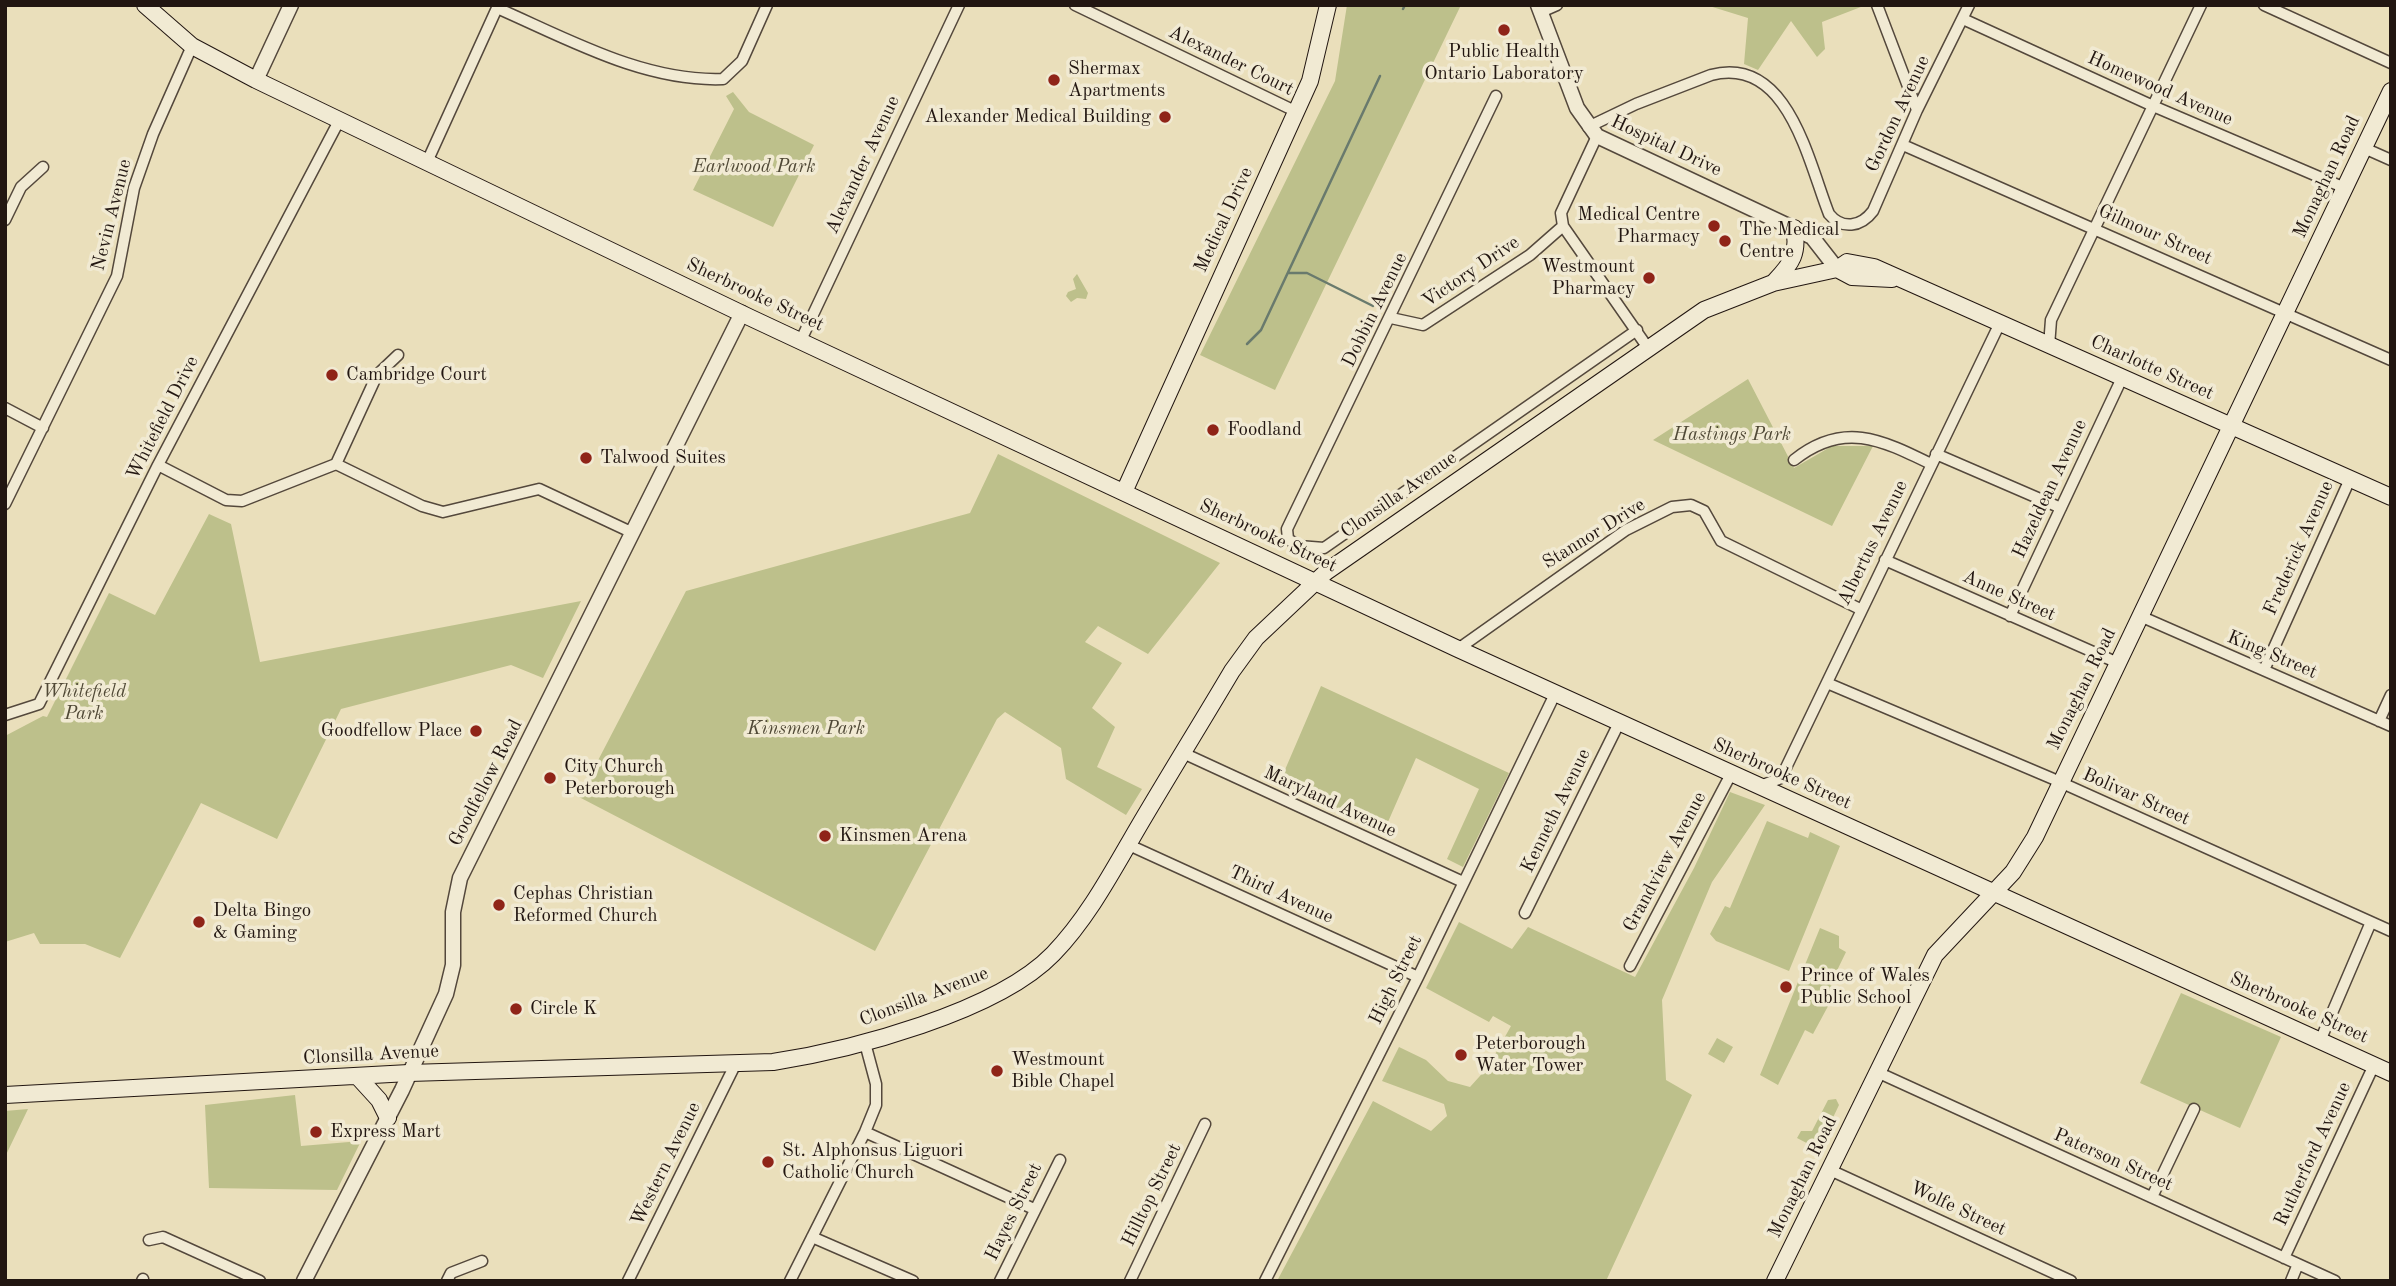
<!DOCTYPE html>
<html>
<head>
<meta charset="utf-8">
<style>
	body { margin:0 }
	#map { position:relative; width:2396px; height:1286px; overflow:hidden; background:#eadfbb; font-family:"Old Standard TT",serif }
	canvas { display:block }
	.frame { position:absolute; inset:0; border:7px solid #221611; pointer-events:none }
</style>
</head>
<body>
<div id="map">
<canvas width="2396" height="1286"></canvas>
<div class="frame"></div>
</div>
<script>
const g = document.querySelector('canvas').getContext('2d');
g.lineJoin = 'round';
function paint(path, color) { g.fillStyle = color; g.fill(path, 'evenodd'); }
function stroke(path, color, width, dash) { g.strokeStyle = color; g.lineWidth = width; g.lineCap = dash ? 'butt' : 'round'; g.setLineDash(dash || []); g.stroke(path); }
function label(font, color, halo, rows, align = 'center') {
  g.font = font + ' "Old Standard TT",serif'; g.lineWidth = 7; g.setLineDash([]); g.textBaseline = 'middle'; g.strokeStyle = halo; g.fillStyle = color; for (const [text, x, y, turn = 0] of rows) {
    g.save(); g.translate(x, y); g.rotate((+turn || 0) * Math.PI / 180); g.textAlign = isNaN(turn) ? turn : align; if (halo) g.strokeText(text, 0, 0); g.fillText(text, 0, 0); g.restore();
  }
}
paint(new Path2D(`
	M1347,5H1461L1275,390L1200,355L1335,81Z
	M1706,5H1866L1822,22L1825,49L1817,57L1791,21L1758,70L1744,64L1748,18Z
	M733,92L749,112L814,145L773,227L693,190L734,109L726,96Z
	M1077,274L1088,293L1086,299L1077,298L1071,302L1066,296L1068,292L1076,289L1073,279Z
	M1748,379L1794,468L1832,446H1873L1832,526L1653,440Z
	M998,454L1220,563L1148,654L1098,626L1085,642L1122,663L1092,708L1115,727L1097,767L1142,789L1126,815L1066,779L1061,748L1005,712L997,719L875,951L579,797L686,591L970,513Z
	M209,514L231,524L260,662L581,601L543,678L511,665L341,709L277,839L201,803L120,958L85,944H40L34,933L5,942V736L43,716L47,717L109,593L155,615Z
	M1321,686L1509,773L1463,867L1447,859L1479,789L1416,758L1384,831L1278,786Z
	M1730,792L1765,805L1712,882L1662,1000L1666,1080L1692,1095L1606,1281H1277L1373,1101L1431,1131L1447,1116L1444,1104L1382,1081L1399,1047L1426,1060L1448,1081L1470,1087L1488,1067L1511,1026L1493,1016L1489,1022L1426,988L1459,922L1512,949L1528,927L1635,977L1694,868Z
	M1767,821L1808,838L1810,832L1840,846L1789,971L1716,941L1710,934L1725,906L1730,908Z
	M1820,928L1839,936V948L1846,952L1830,985L1844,993L1840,1001L1833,997L1813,1034L1805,1030L1778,1085L1760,1075Z
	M2181,993L2281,1037L2240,1128L2140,1083Z
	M1717,1038L1733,1047L1724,1063L1708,1054Z
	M295,1095L301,1146L361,1141L337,1190L209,1188L205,1105Z
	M1836,1099L1839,1105L1818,1149L1797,1138L1801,1131H1812L1828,1100Z
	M28,1109L5,1157V1111Z`), '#bdc08b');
stroke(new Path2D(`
	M1403,9L1405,5
	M1289,273H1307L1373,306
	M1247,344L1261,330L1380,76`), '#697a6d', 2.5);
const minor = new Path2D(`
	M1075,5L1297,112
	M1877,5L1917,110
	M2264,5L2391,63
	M1541,12L1557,5
	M1963,19L2153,106L2345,188
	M1496,96L1287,529L1288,539L1299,546L1324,548L1637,330
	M1588,127L1636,104L1711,75C1788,55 1808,161 1829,214C1842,230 1861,227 1873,211L1917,110L1969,5
	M1597,136L1561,213L1563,226L1648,348
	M1903,145L2391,360
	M2364,148L2391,160
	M427,162L497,8C568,39 644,82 723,79L742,61L767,5
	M5,220L21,187L43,167
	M1391,318L1423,325L1530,255L1563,226
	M801,340L959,5
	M2049,346L2051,320L2201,5
	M5,408L43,428
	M1936,454L2061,508
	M1794,460C1843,421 1880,439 1931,464
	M336,464L377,375L398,355
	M158,465L226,500L242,501L336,464L422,506L443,512L539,489L633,533
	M5,504L117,276L134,188L153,134L192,46
	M1885,560L2118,663
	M2010,616L2122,378
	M2140,616L2391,726
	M1458,649L1626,530L1672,507L1691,505L1704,511L1721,541L1860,609
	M2264,670L2350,479
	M1827,683L2051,778L2391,931
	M5,715L39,704L158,465L340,119
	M2379,721L2391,695
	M1183,753L1463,882
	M1758,787L1781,778L1999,325
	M1129,845L1418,977
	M1525,913L1619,723
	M1630,966L1731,774
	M2320,1041L2371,922
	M1877,1072L2335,1281
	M865,1132L1034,1209
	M1830,1170L2071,1281
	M2152,1197L2194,1109
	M812,1237L913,1281
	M149,1240L163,1237L260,1281
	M2284,1258L2374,1065
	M142,1281L143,1279
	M447,1281L451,1273L482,1261
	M628,1281L736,1063
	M790,1281L865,1132L876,1105V1084L865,1043
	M1000,1281L1060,1160
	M1130,1281L1205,1124
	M1265,1281L1418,977L1555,694
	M2291,1281L2298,1264`);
const tertiary = new Path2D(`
	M1538,5L1577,108L1597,136L1812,237L1837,269
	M256,80L291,5
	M304,1281L402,1090L446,994L453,965V912L460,878L742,313`);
const secondary = new Path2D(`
	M145,5L192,46L256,80L751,318L1458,649L2391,1073
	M1837,269L1852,277L1892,279
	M1775,281C1792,263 1799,253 1794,228
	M1124,492L1310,81L1328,5
	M358,1077L379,1100L388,1118
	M5,1095L409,1073L773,1062C851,1050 997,1012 1053,954C1087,919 1111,874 1136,831C1167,778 1200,725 1232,671L1256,638L1326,572L1704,310L1773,283L1837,269L1847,262L1874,267L2391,497
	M1775,1281L1935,955L2013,872L2035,837L2391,91`);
stroke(minor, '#54483c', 13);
stroke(tertiary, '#54483c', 17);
stroke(secondary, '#221611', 18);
stroke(minor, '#f1ead3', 10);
stroke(tertiary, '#f1ead3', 14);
stroke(secondary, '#f1ead3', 16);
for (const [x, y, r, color] of [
	[1504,30,7,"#8f2418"],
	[1054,80,7,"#8f2418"],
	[1165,117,7,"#8f2418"],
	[1714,226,7,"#8f2418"],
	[1725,241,7,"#8f2418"],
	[1649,278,7,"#8f2418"],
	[332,375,7,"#8f2418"],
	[1213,430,7,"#8f2418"],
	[586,458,7,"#8f2418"],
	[476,731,7,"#8f2418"],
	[550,778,7,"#8f2418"],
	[825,836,7,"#8f2418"],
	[499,905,7,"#8f2418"],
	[199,922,7,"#8f2418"],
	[1786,987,7,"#8f2418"],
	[516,1009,7,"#8f2418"],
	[1461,1055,7,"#8f2418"],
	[997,1071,7,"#8f2418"],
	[316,1132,7,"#8f2418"],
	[768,1162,7,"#8f2418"]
]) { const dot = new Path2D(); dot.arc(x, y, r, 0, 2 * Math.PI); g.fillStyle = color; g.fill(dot); stroke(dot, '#f1ead3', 2.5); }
label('19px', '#221611', '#f1ead3', [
	["Public Health",1504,52,"center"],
	["Ontario Laboratory",1504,74,"center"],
	["Shermax",1068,69],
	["Apartments",1068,91],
	["Alexander Medical Building",1151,117,"right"],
	["Medical Centre",1700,215,"right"],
	["Pharmacy",1700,237,"right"],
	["The Medical",1739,230],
	["Centre",1739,252],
	["Westmount",1635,267,"right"],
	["Pharmacy",1635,289,"right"],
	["Cambridge Court",346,375],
	["Foodland",1227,430],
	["Talwood Suites",600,458],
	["Goodfellow Place",462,731,"right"],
	["City Church",564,767],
	["Peterborough",564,789],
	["Kinsmen Arena",839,836],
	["Cephas Christian",513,894],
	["Reformed Church",513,916],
	["Delta Bingo",213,911],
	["& Gaming",213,933],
	["Prince of Wales",1800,976],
	["Public School",1800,998],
	["Circle K",530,1009],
	["Peterborough",1475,1044],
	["Water Tower",1475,1066],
	["Westmount",1011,1060],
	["Bible Chapel",1011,1082],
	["Express Mart",330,1132],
	["St. Alphonsus Liguori",782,1151],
	["Catholic Church",782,1173]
], 'left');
label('19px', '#221611', '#f1ead3', [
	["Alexander Court",1231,61,26],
	["Homewood Avenue",2160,89,24],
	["Gordon Avenue",1898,114,-65],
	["Hospital Drive",1666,146,25],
	["Alexander Avenue",863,165,-65],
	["Monaghan Road",2327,177,-65],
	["Nevin Avenue",112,215,-76],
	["Medical Drive",1224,220,-65],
	["Gilmour Street",2155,235,24],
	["Victory Drive",1471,272,-34],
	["Sherbrooke Street",755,295,25],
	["Dobbin Avenue",1375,310,-64],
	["Charlotte Street",2152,368,24],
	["Whitefield Drive",163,418,-63],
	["Hazeldean Avenue",2050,489,-65],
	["Clonsilla Avenue",1399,495,-35],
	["Stannor Drive",1594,534,-32],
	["Sherbrooke Street",1268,536,25],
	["Albertus Avenue",1873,543,-64],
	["Frederick Avenue",2299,548,-66],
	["Anne Street",2009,596,24],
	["King Street",2272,655,23],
	["Monaghan Road",2082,689,-64],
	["Sherbrooke Street",1782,774,24],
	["Goodfellow Road",486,783,-63],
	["Bolivar Street",2136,797,24],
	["Maryland Avenue",1330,802,25],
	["Kenneth Avenue",1556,811,-64],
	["Grandview Avenue",1665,862,-62],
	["Third Avenue",1281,895,25],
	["High Street",1396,980,-64],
	["Clonsilla Avenue",924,997,-21],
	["Sherbrooke Street",2299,1008,24],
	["Clonsilla Avenue",371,1055,-3],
	["Rutherford Avenue",2313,1154,-65],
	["Paterson Street",2113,1160,24],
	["Western Avenue",666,1164,-64],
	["Monaghan Road",1803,1177,-64],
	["Hilltop Street",1152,1195,-64],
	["Wolfe Street",1958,1209,25],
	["Hayes Street",1014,1212,-64]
]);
label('italic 19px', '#504936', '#f1ead3', [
	["Earlwood Park",754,167],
	["Hastings Park",1732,435],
	["Whitefield",84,692],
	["Park",84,714],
	["Kinsmen Park",806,729]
]);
</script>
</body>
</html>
